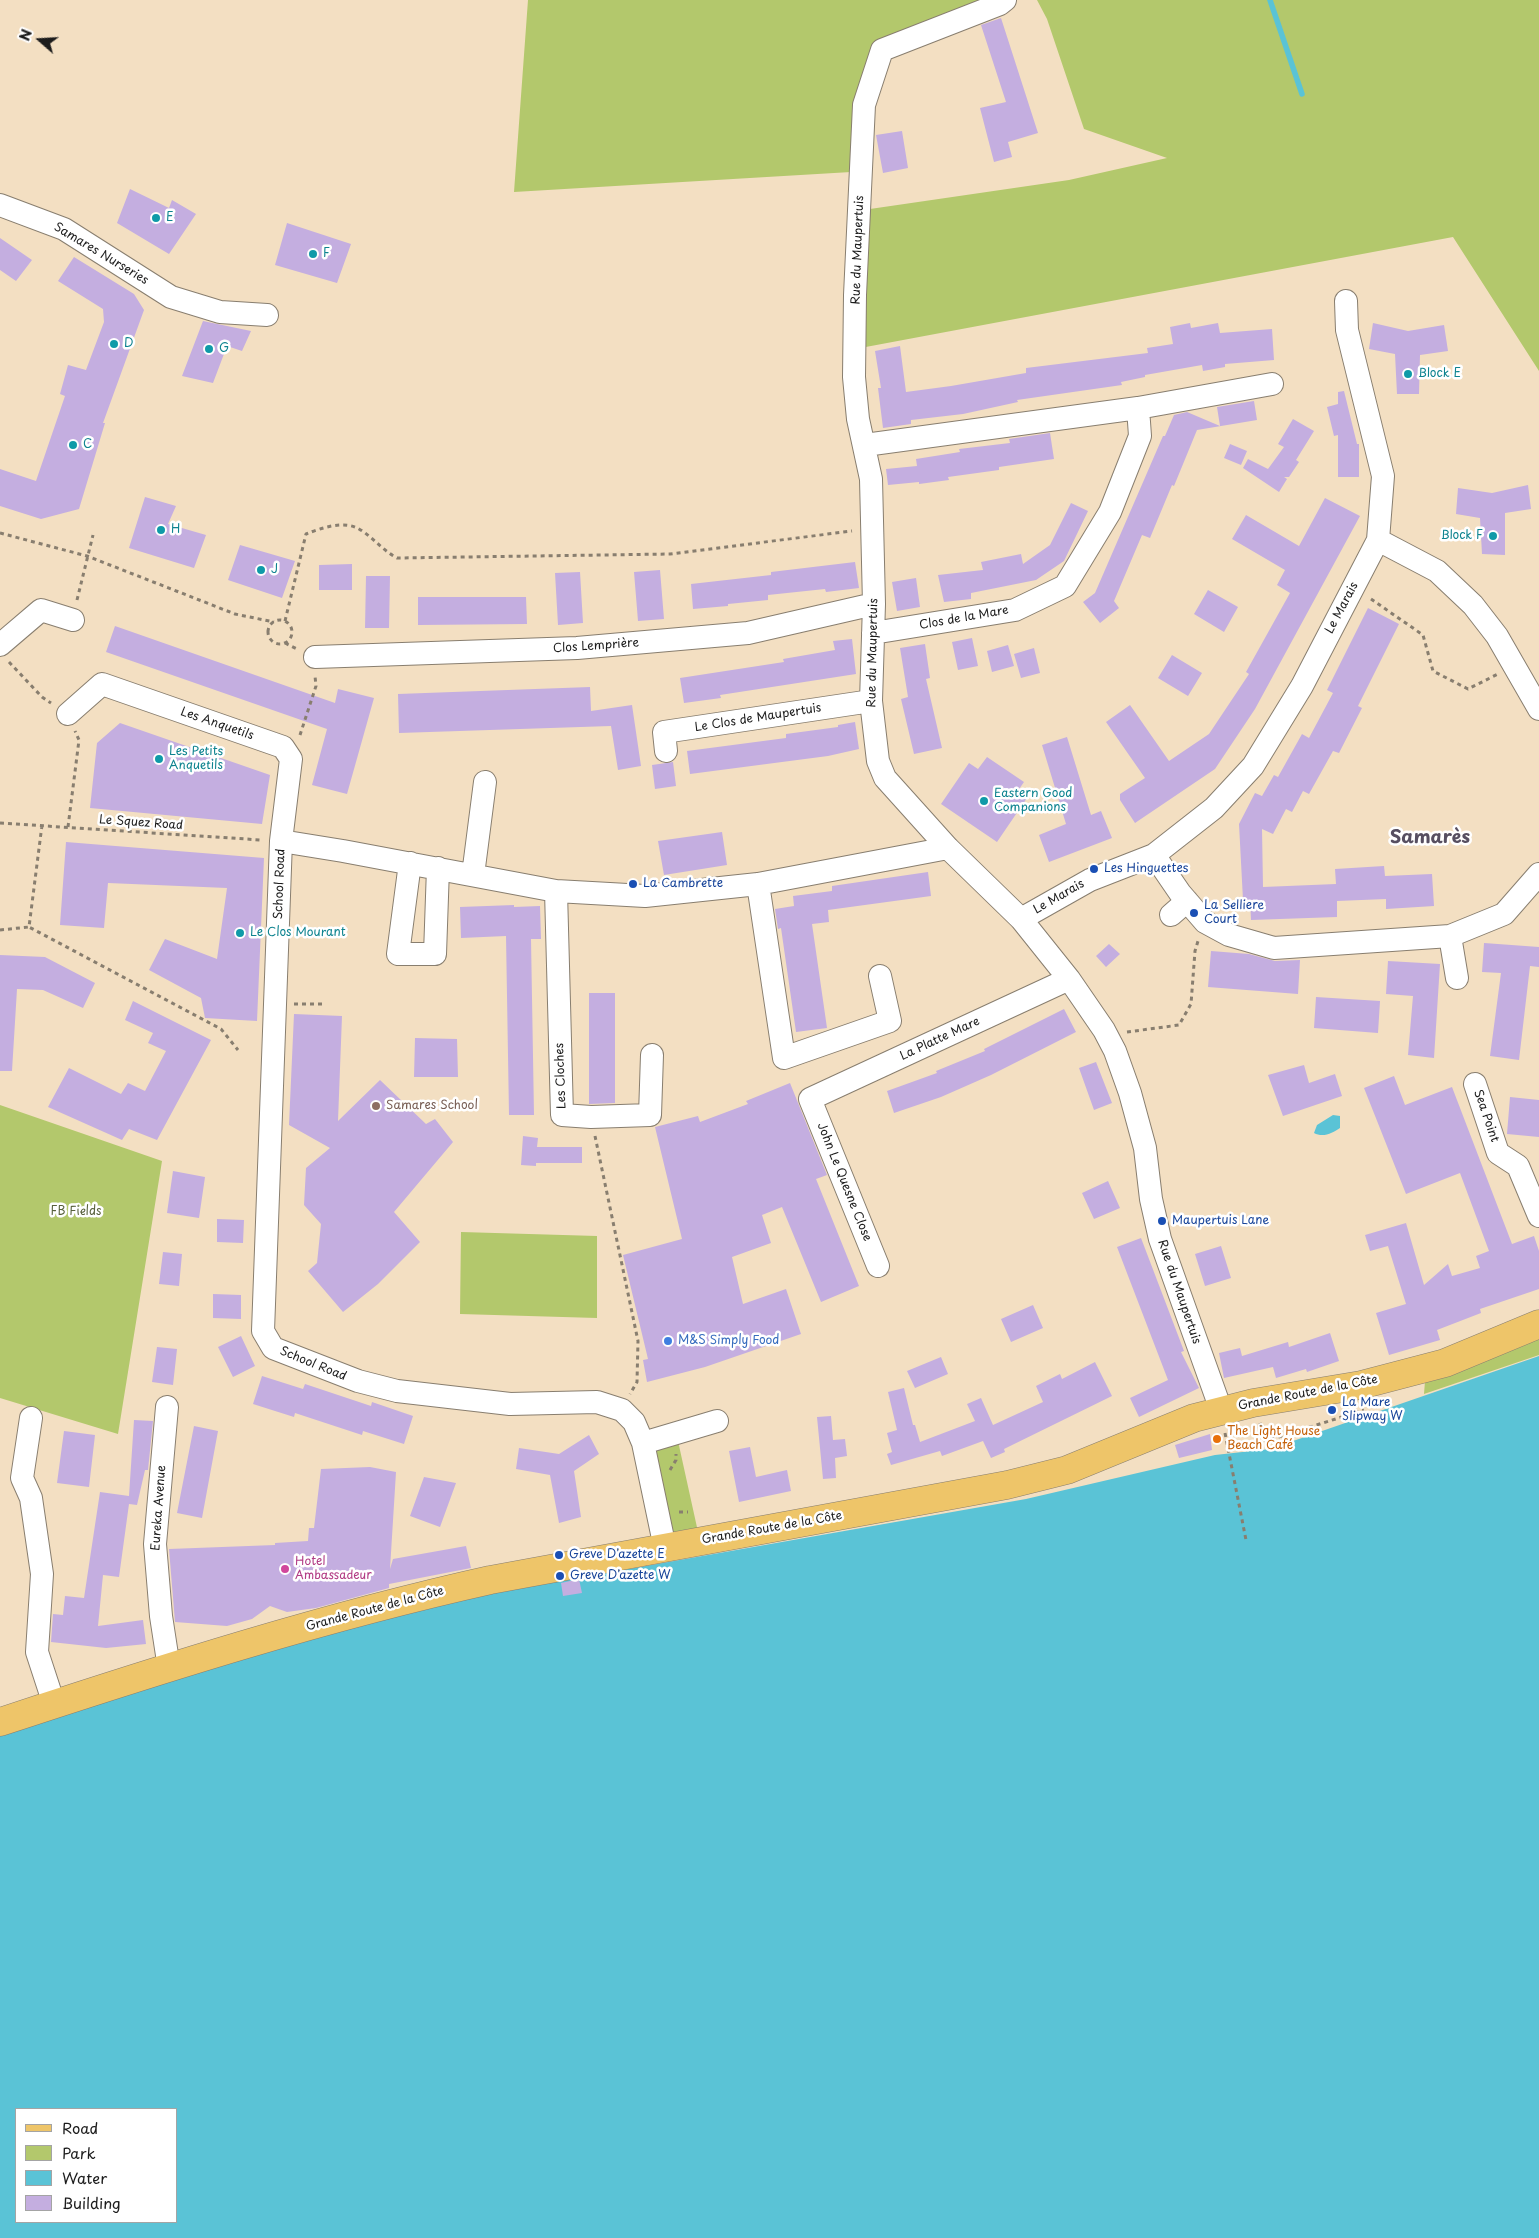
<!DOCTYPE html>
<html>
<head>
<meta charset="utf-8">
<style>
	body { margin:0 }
	#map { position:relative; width:1539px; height:2238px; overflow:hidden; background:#f3dfc2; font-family:"Playpen Sans",sans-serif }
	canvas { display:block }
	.legend { position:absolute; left:15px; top:2108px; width:162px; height:115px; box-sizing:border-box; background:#fff; border:1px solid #a4a4a4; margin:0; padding:6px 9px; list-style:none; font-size:15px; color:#1c1c1c }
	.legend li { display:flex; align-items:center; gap:10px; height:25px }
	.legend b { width:25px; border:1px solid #a4a4a4 }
	.north { position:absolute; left:15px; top:15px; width:50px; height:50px; -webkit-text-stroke:4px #fff; paint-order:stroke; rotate:289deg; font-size:14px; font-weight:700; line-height:20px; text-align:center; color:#1c1c1c }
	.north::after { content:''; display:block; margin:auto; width:18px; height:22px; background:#1c1c1c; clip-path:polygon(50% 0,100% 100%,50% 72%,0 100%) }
</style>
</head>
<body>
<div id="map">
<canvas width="1539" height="2238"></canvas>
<ul class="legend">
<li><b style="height:6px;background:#eec569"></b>Road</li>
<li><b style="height:14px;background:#b3c86c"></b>Park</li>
<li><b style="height:14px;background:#5ac3d6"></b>Water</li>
<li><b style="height:14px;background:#c4aee0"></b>Building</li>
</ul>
<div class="north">N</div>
</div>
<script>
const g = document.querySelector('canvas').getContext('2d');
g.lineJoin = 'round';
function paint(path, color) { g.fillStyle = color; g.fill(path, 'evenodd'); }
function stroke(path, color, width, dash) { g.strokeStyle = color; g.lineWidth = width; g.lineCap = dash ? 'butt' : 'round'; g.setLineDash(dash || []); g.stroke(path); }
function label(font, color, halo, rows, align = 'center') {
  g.font = font + ' "Playpen Sans",sans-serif'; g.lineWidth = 5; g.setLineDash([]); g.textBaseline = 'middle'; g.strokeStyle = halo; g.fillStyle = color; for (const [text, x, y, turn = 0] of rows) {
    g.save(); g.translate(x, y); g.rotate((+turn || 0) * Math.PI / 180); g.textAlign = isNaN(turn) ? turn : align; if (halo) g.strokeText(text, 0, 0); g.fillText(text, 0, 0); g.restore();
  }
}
paint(new Path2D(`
	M528,0H990L874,46L851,172L514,192Z
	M1037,0H1539V371L1453,237L855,349L870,209L1069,180L1167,158L1084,129L1047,19Z
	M0,1105L162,1161L118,1434L0,1398Z
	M461,1232L597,1236V1318L460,1314Z
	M1515,1335L1530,1343L1539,1338V1355L1424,1394L1426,1368Z
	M678,1441L700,1541L665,1548L643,1443Z`), '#b3c86c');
paint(new Path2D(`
	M1333,1115L1340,1116V1128C1333,1133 1323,1138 1314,1133L1317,1125Z
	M1539,1356V2238H0V1736L253,1653L481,1595L1026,1499L1215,1455L1270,1449ZM16,2109H176V2222H16Z`), '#5ac3d6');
stroke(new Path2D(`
	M1270,0L1302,94`), '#5ac3d6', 5.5);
paint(new Path2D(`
	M1001,18L1038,133L1008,142L1012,157L994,162L980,108L1006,102L981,25Z
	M902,131L908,168L883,173L876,135Z
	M130,189L169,208L172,200L196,214L169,254L117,223Z
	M287,223L351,244L337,283L275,265Z
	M0,238L32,260L16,281L0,270Z
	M74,257L134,294L144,310L103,423H105L79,509L41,519L0,506V469L36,481L65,396L60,394L68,365L86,370L104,322L103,309L58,281Z
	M203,321L251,331L242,351L227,346L213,383L182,376Z
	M1190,323L1191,328L1218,323L1220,333L1272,329L1274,360L1225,364V367L1203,371L1202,365L1145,375V377L1121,382L1122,385L1017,400L1018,402L963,414L911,420V424L883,428L878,388H881L875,351L900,346L906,392L951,386L1026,373V368L1148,353L1147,348L1173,344L1170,327Z
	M1373,323L1408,331L1444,325L1448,351L1420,355L1419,394H1397L1395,354L1369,349Z
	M1344,391L1357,444H1359V477H1338V435L1334,436L1327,407L1338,404V392Z
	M1254,401L1257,420L1197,430L1174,486L1172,485L1150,538L1142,535L1114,601L1119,608L1100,623L1083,602L1095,593L1163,436H1165L1174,415L1187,412L1220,426L1217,407Z
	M1293,419L1314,431L1296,460L1299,462L1289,477H1284L1287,479L1279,492L1243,468L1248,459L1268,469L1284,447L1278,444Z
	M1050,433L1054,459L999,467V470L948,477L949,480L919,484V482L888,485L886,469L917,466L916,459L960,452L959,449L1010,443L1009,439Z
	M1230,444L1247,451L1241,465L1224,458Z
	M1528,485L1531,509L1505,513V555L1482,554L1480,518L1456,514L1458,488L1492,493Z
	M145,497L176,506L168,524L206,535L194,568L129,548Z
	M1325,498L1360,516L1255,709L1215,769L1135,823L1120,800V794L1145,778L1106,722L1130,705L1169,761L1209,734L1249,674L1246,672L1290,593L1277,585L1285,570L1232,539L1246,515L1299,546Z
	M1071,503L1088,511L1064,561L1036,580L971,593V599L944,602L938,575L983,570L981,562L1021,554L1023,564L1050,545Z
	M240,545L295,561L282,598L228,580Z
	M855,562L859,588L826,592L825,589L768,595V600L728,604V606L693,609L691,584L771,575V572Z
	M352,564V590H319V565Z
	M660,570L664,619L638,621L634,572Z
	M580,572L583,623L558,625L555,573Z
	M366,576H390L389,628H365Z
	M916,578L920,607L897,611L892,582Z
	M1208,590L1238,607L1224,632L1194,614Z
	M418,597H526L527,624L418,625Z
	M1368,608L1399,624L1358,706L1362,708L1339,753L1333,751L1309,794L1303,791L1292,812L1286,809L1273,834L1262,829L1263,887L1336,884L1335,869L1384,866L1385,876L1432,874L1434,906L1386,909V899L1337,901V917L1251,920L1250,900H1243L1239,824L1255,793L1262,796L1274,775L1278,777L1302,734L1309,738L1333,693L1327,690Z
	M115,626L335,703L338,689L374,698L347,794L312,785L327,729L106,652Z
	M972,638L978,666L958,670L952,642Z
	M852,639L856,674L720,695L721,698L684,703L680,678L784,662L783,659L835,650L833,641Z
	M925,644L930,678L926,679L942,748L914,754L901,699L908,697L900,648Z
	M1008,645L1014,666L992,672L987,651Z
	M1034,648L1040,673L1021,678L1014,654Z
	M1172,655L1202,673L1188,696L1158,678Z
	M590,687L591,711L632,705L641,766L618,770L611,726L399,733L398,694Z
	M855,722L859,749L828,756L690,774L687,751L786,738V734L838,727V725Z
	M120,723L270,775L262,824L90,808L97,743Z
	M1067,737L1091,815L1101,811L1112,838L1049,862L1039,835L1066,824L1042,745Z
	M987,757L1024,782L1017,792L1027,798L997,842L941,804L969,763L978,769Z
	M673,762L676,786L655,789L652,765Z
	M722,832L727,865L664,875L658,841Z
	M66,842L264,858L257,1021L205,1018L201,998L149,970L165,939L217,959L227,888L108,883L104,928L60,925Z
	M928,872L931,896L828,910L829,922L812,924L827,1028L796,1032L781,928L778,929L775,909L794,906L793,896L832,891V886Z
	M514,905V907L540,906L541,939H531L534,1115H509L506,936L461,938L460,907Z
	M1484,943L1539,947V967L1530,966L1519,1060L1490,1056L1501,973L1482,972Z
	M1109,944L1120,954L1106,967L1096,956Z
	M1211,951L1249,954L1275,961L1300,960L1298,994L1208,987Z
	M0,955L45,957L95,983L83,1008L43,990L17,989L12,1071H0Z
	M1388,961L1440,964L1434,1058L1408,1055L1413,996L1386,994Z
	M589,993H615V1103L589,1104Z
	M1316,997L1380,1001L1378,1033L1314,1028Z
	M133,1001L211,1040L157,1140L129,1129L122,1140L48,1107L69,1068L121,1094L128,1083L145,1091L166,1051L148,1043L153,1033L125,1020Z
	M1064,1009L1076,1032L991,1075L941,1097L894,1113L887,1091L937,1073L936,1071L985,1051L984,1049Z
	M294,1014L342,1016L338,1121L380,1080L426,1124L435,1119L453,1142L394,1212L420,1242L378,1284L343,1312L308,1271L317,1263L321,1224L304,1205L306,1168L330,1148L289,1125Z
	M415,1038L457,1039L458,1077H414Z
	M1096,1062L1112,1103L1094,1110L1079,1068Z
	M1304,1065L1309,1083L1335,1074L1342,1096L1283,1116L1268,1075Z
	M1394,1076L1405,1105L1452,1087L1512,1244L1534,1236L1539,1251V1289L1480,1309L1481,1313L1437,1330L1440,1340L1389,1355L1376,1313L1406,1304L1388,1246L1370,1251L1365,1235L1406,1223L1424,1285L1448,1264L1452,1276L1480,1268L1476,1256L1489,1251L1460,1173L1406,1194L1364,1088Z
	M790,1083L827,1175L816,1179L859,1286L821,1302L782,1207L762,1215L771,1243L732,1257L743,1304L786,1289L801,1334L705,1367L647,1382L643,1360L648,1359L623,1255L682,1239L655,1127L698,1116L700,1122L748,1104L746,1101Z
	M1510,1097L1539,1100V1137L1507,1134Z
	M523,1136L538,1138L537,1147H582V1163H536V1166L521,1165Z
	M173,1171L205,1177L199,1218L167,1213Z
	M1108,1181L1120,1208L1094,1219L1082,1193Z
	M217,1219L244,1220L243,1243L217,1242Z
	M1141,1238L1184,1351L1181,1352L1199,1388L1139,1417L1130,1398L1168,1380L1117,1247Z
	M1221,1246L1231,1278L1205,1286L1195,1254Z
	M163,1252L182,1254L179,1286L159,1284Z
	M213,1294L241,1295V1319L213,1318Z
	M1033,1305L1043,1328L1011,1342L1001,1319Z
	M1330,1333L1339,1361L1307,1372L1306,1369L1276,1378L1273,1367L1224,1378L1219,1353L1240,1348L1242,1356L1288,1342L1289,1347Z
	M241,1336L255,1366L233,1377L218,1347Z
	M157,1347L177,1349L173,1385L152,1382Z
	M941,1357L948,1374L915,1388L907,1371Z
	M1095,1362L1112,1396L1004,1449L1005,1452L991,1458L983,1441L942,1456L940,1451L891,1465L887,1454L892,1452L887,1433L897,1430L888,1392L904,1388L913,1425H915L920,1442L975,1421L967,1404L981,1398L993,1425L1043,1402L1036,1386L1060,1374L1062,1379Z
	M262,1376L303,1389L305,1384L371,1406L372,1402L413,1416L404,1444L363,1431L362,1435L295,1413L294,1417L253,1404Z
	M831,1416L833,1440L845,1439L847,1456L835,1458L836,1478L823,1479L817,1417Z
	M134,1420L153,1421L148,1470H145L137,1505L129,1504L119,1577L103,1575L98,1626L143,1620L146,1644L106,1648L51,1642L53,1614L63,1615L65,1596L84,1598L100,1492L129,1496Z
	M194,1426L218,1431L202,1518L177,1513Z
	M64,1431L95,1435L89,1487L57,1483Z
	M1210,1434L1212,1450L1179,1458L1175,1445Z
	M589,1435L599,1454L574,1471L581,1517L559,1523L550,1475L516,1469L519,1448L559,1454Z
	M750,1447L756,1477L787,1470L791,1491L739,1502L729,1451Z
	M370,1467L396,1472L390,1569L393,1559L466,1546L471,1568L389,1584V1588L316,1608L287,1612L270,1606L252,1619L227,1626L175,1622L169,1549L275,1545V1543L308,1541L309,1528H314L321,1469Z
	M424,1477L456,1483L440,1527L410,1516Z
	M579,1579L582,1593L563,1596L561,1583Z`), '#c4aee0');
const minor = new Path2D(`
	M1005,0L1000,4L882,50L864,105L855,295L854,377L858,419L871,479L874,604L871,701L878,761L885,778L948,848L1021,919L1069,979L1104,1030L1115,1051L1130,1093L1145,1148L1151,1199L1160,1239L1221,1410
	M0,205L64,229L171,297L220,312L267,315
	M1346,301L1347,330L1383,476L1378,540
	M865,445L1138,408
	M873,633L1015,610L1065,586L1110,512L1140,436L1138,408L1272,384
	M0,645L41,610L73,620
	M315,657L577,648L748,633L874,604
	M68,714L102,684L283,747L291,759L281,841L263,1331L273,1348L358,1381L397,1391L510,1404L597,1402L622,1410L634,1422L643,1443L665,1548
	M666,751L664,732L871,701
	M281,841L343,851L556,891L645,896L758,884L948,848
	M1154,855L1180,893L1205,922L1229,935L1274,948L1450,936L1504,914L1539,874
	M410,863L398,954H435L438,868
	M473,875L485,782
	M758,884L784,1058L890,1021L880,976
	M556,891L562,1115L591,1117L650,1115L652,1055
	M1171,915L1187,901
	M1021,919L1090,880L1154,855L1214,808L1253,766L1302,686L1378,540L1437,571L1473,605L1497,636L1539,709
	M1450,936L1457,978
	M1475,1084L1498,1153L1518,1166L1539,1216
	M878,1266L810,1099L1069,979
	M167,1407L155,1544L161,1616L169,1668
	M31,1418L22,1478L31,1498L42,1574L37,1652L54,1704
	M643,1443L717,1421`);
const major = new Path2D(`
	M0,1722C161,1669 324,1617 490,1580L1007,1485L1067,1470L1194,1418L1253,1403L1361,1385L1445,1363L1539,1324`);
stroke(minor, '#887e6f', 24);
stroke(major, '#887e6f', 29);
stroke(new Path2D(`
	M0,533L87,556L235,614L274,622
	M1371,599L1423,635L1433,671L1468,689L1498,674
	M77,600L93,535
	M268 632a12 12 0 1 1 24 0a12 12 0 1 1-24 0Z
	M285,621L306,534C321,528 344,520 359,529C373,537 382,550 397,558L670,554L852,531
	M285,643L297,649
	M9,662L42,697L51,703
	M300,735L316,686L315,676
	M0,823L261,840
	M42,825L29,927L221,1029L238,1050
	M68,827L79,740L75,731
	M0,930L29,927
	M294,1004H324
	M1127,1032L1179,1025L1191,1004L1195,951L1198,941
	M595,1136L638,1341L637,1382L630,1394
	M1260,1423L1266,1441L1364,1410
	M1225,1433L1246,1540
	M670,1470L676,1460V1454
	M679,1512H688`), '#887e6f', 3, [4, 4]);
stroke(minor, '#fff', 22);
stroke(major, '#eec569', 28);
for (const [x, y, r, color] of [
	[156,218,5,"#0f9aa8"],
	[313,254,5,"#0f9aa8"],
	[114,344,5,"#0f9aa8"],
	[209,349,5,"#0f9aa8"],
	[1408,374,5,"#0f9aa8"],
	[73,445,5,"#0f9aa8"],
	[161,530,5,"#0f9aa8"],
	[1493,536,5,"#0f9aa8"],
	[261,570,5,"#0f9aa8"],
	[159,759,5,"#0f9aa8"],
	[984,801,5,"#0f9aa8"],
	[1094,869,5,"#1a4fb4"],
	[633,884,5,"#1a4fb4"],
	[1194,913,5,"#1a4fb4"],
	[240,933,5,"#0f9aa8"],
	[376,1106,5,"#8d6e63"],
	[1162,1221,5,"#1a4fb4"],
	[668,1341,5,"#3f7fe0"],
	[1332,1410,5,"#1a4fb4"],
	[1217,1439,5,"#e8710a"],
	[559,1555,5,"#1a4fb4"],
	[285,1569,5,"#d1479c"],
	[560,1576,5,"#1a4fb4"]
]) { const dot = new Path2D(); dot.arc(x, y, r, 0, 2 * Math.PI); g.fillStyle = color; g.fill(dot); stroke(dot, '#fff', 2); }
label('12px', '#0d838f', '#fff', [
	["E",166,218],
	["F",323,254],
	["D",124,344],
	["G",219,349],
	["Block E",1418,374],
	["C",83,445],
	["H",171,530],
	["Block F",1483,536,"right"],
	["J",271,570],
	["Les Petits",169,752],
	["Anquetils",169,766],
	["Eastern Good",994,794],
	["Companions",994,808],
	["Le Clos Mourant",250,933]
], 'left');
label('12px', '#1c1c1c', '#fff', [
	["Rue du Maupertuis",858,250,-88],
	["Samares Nurseries",101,254,31],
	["Le Marais",1342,608,-62],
	["Clos de la Mare",964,618,-10],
	["Clos Lemprière",596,646,-4],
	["Rue du Maupertuis",873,653,-89],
	["Le Clos de Maupertuis",758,718,-9],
	["Les Anquetils",217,724,19],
	["Le Squez Road",141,823,4],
	["School Road",280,884,-88],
	["Le Marais",1059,897,-30],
	["La Platte Mare",940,1039,-25],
	["Les Cloches",561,1076,-92],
	["Sea Point",1486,1116,71],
	["John Le Quesne Close",844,1182,68],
	["Rue du Maupertuis",1179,1292,71],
	["School Road",313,1364,22],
	["Grande Route de la Côte",1308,1393,-11],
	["Eureka Avenue",159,1508,-86],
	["Grande Route de la Côte",772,1528,-10],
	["Grande Route de la Côte",375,1609,-15]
]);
label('12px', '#164399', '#fff', [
	["Les Hinguettes",1104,869],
	["La Cambrette",643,884],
	["La Selliere",1204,906],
	["Court",1204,920],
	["Maupertuis Lane",1172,1221],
	["La Mare",1342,1403],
	["Slipway W",1342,1417],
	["Greve D'azette E",569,1555],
	["Greve D'azette W",570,1576]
], 'left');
label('12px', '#785e54', '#fff', [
	["Samares School",386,1106]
], 'left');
label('12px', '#58613c', '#fff', [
	["FB Fields",76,1212]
]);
label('12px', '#366cbe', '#fff', [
	["M&S Simply Food",678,1341]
], 'left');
label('12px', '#c56008', '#fff', [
	["The Light House",1227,1432],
	["Beach Café",1227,1446]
], 'left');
label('12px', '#b23c85', '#fff', [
	["Hotel",295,1562],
	["Ambassadeur",295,1576]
], 'left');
label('bold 18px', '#574f61', '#fff', [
	["Samarès",1430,838]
]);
</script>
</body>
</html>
